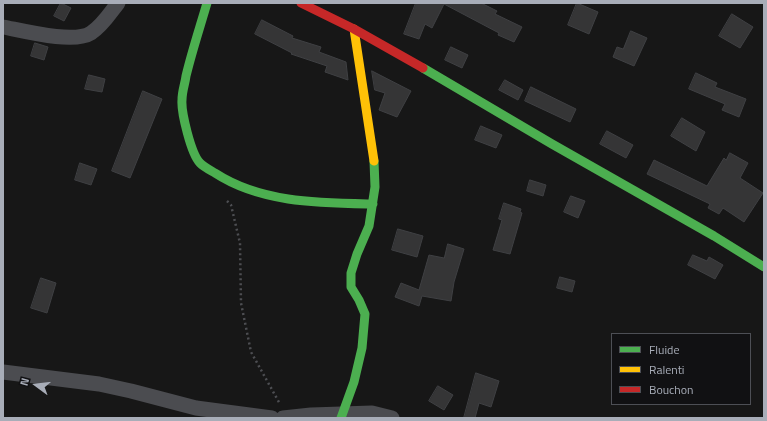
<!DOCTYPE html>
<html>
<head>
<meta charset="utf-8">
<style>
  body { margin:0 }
  #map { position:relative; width:767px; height:421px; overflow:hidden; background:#171717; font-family:"Titillium Web",sans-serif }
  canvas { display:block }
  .frame { position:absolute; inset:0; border:4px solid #a8adb8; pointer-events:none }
  .legend { position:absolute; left:611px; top:333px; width:140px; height:72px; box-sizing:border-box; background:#111113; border:1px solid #4d4f55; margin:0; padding:5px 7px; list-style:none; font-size:12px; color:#a8adb8 }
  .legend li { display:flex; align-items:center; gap:8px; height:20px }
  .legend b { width:20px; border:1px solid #4d4f55 }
  .north { position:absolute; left:16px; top:365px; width:40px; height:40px; -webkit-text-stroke:3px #111113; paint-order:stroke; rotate:285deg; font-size:11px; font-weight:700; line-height:16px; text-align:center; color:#a8adb8 }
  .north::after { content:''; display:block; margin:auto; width:14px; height:18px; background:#a8adb8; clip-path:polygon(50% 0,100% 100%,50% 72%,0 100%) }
</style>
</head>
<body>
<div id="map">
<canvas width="767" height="421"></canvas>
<div class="frame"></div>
<ul class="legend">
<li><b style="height:5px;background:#4caf50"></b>Fluide</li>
<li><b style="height:5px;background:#ffc107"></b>Ralenti</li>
<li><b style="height:5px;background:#c62828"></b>Bouchon</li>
</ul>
<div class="north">N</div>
</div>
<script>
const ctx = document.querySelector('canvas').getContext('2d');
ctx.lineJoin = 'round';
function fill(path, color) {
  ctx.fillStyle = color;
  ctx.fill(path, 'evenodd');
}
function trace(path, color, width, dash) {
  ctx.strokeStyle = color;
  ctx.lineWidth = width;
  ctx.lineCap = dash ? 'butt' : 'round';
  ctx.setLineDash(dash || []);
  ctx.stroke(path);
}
const building = new Path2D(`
  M61,3L71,8L64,21L54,16Z
  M416,3H481L497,11L495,14L522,27L514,42L498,35L499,33L444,4L432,28L425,24L419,39L404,34Z
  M577,3L598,12L589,34L568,25Z
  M732,14L753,27L740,48L719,36Z
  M262,20L293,36L292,38L321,47L319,52L346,62L348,80L325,72L327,66L291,54L292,53L255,34Z
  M631,31L647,38L634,66L613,57L617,47L623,49Z
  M35,43L48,47L44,60L31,56Z
  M451,47L468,55L462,68L445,60Z
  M372,71L411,91L397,117L379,110L385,93L375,90Z
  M696,73L717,83L715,87L746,99L739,117L722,110L725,104L689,89Z
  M89,75L105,79L102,92L85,89Z
  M505,80L523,90L518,100L499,90Z
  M531,87L576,109L570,122L525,101Z
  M143,91L162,99L130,178L112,171Z
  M682,118L705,132L696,151L671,136Z
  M481,126L502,135L496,148L475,140Z
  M607,131L633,145L626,158L600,144Z
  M730,153L748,163L740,178L763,193L744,222L723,208L719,214L708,208L710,204L647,174L654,160L707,186L724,158L726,160Z
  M80,163L97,169L91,185L75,180Z
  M530,180L546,185L543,196L527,191Z
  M571,196L585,201L578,218L564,212Z
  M504,203L521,209L520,212L522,213L510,254L493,250L502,220L499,219Z
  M398,229L423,236L417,257L392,250Z
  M448,244L464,249L454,282L451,301L422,296L419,306L395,297L401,283L419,290L429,255L444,258Z
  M693,255L707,261L709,257L723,265L715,279L688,265Z
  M560,277L575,281L572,292L557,288Z
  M41,278L56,283L47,313L31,308Z
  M476,373L499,381L491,407L479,403L475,418H464Z
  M438,386L453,395L444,410L429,401Z`);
fill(building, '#353536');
trace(building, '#3f4043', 1);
trace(new Path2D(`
  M227,201L231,205L240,243L241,303L251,352L280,404`), '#4d4e52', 2.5, [2, 3]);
trace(new Path2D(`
  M3,27C24,31 74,44 91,33C103,25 110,13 118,3
  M3,372L99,384L131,391L196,408L272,418
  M283,418L311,415L372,413L392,418`), '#4b4c50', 15);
trace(new Path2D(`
  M207,3C200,27 192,51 186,76C185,84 182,91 182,100C181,112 191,154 200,163C204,167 210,170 215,173C261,203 319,203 373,204
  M423,68L552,144L714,236L764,267
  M341,418L354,382L362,348L365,314L359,300L351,287V273L357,254L369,226L375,187L374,161`), '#4caf50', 9);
trace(new Path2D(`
  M354,29L374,161`), '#ffc107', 9);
trace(new Path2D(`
  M301,3L354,29L423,68`), '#c62828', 9);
</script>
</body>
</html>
